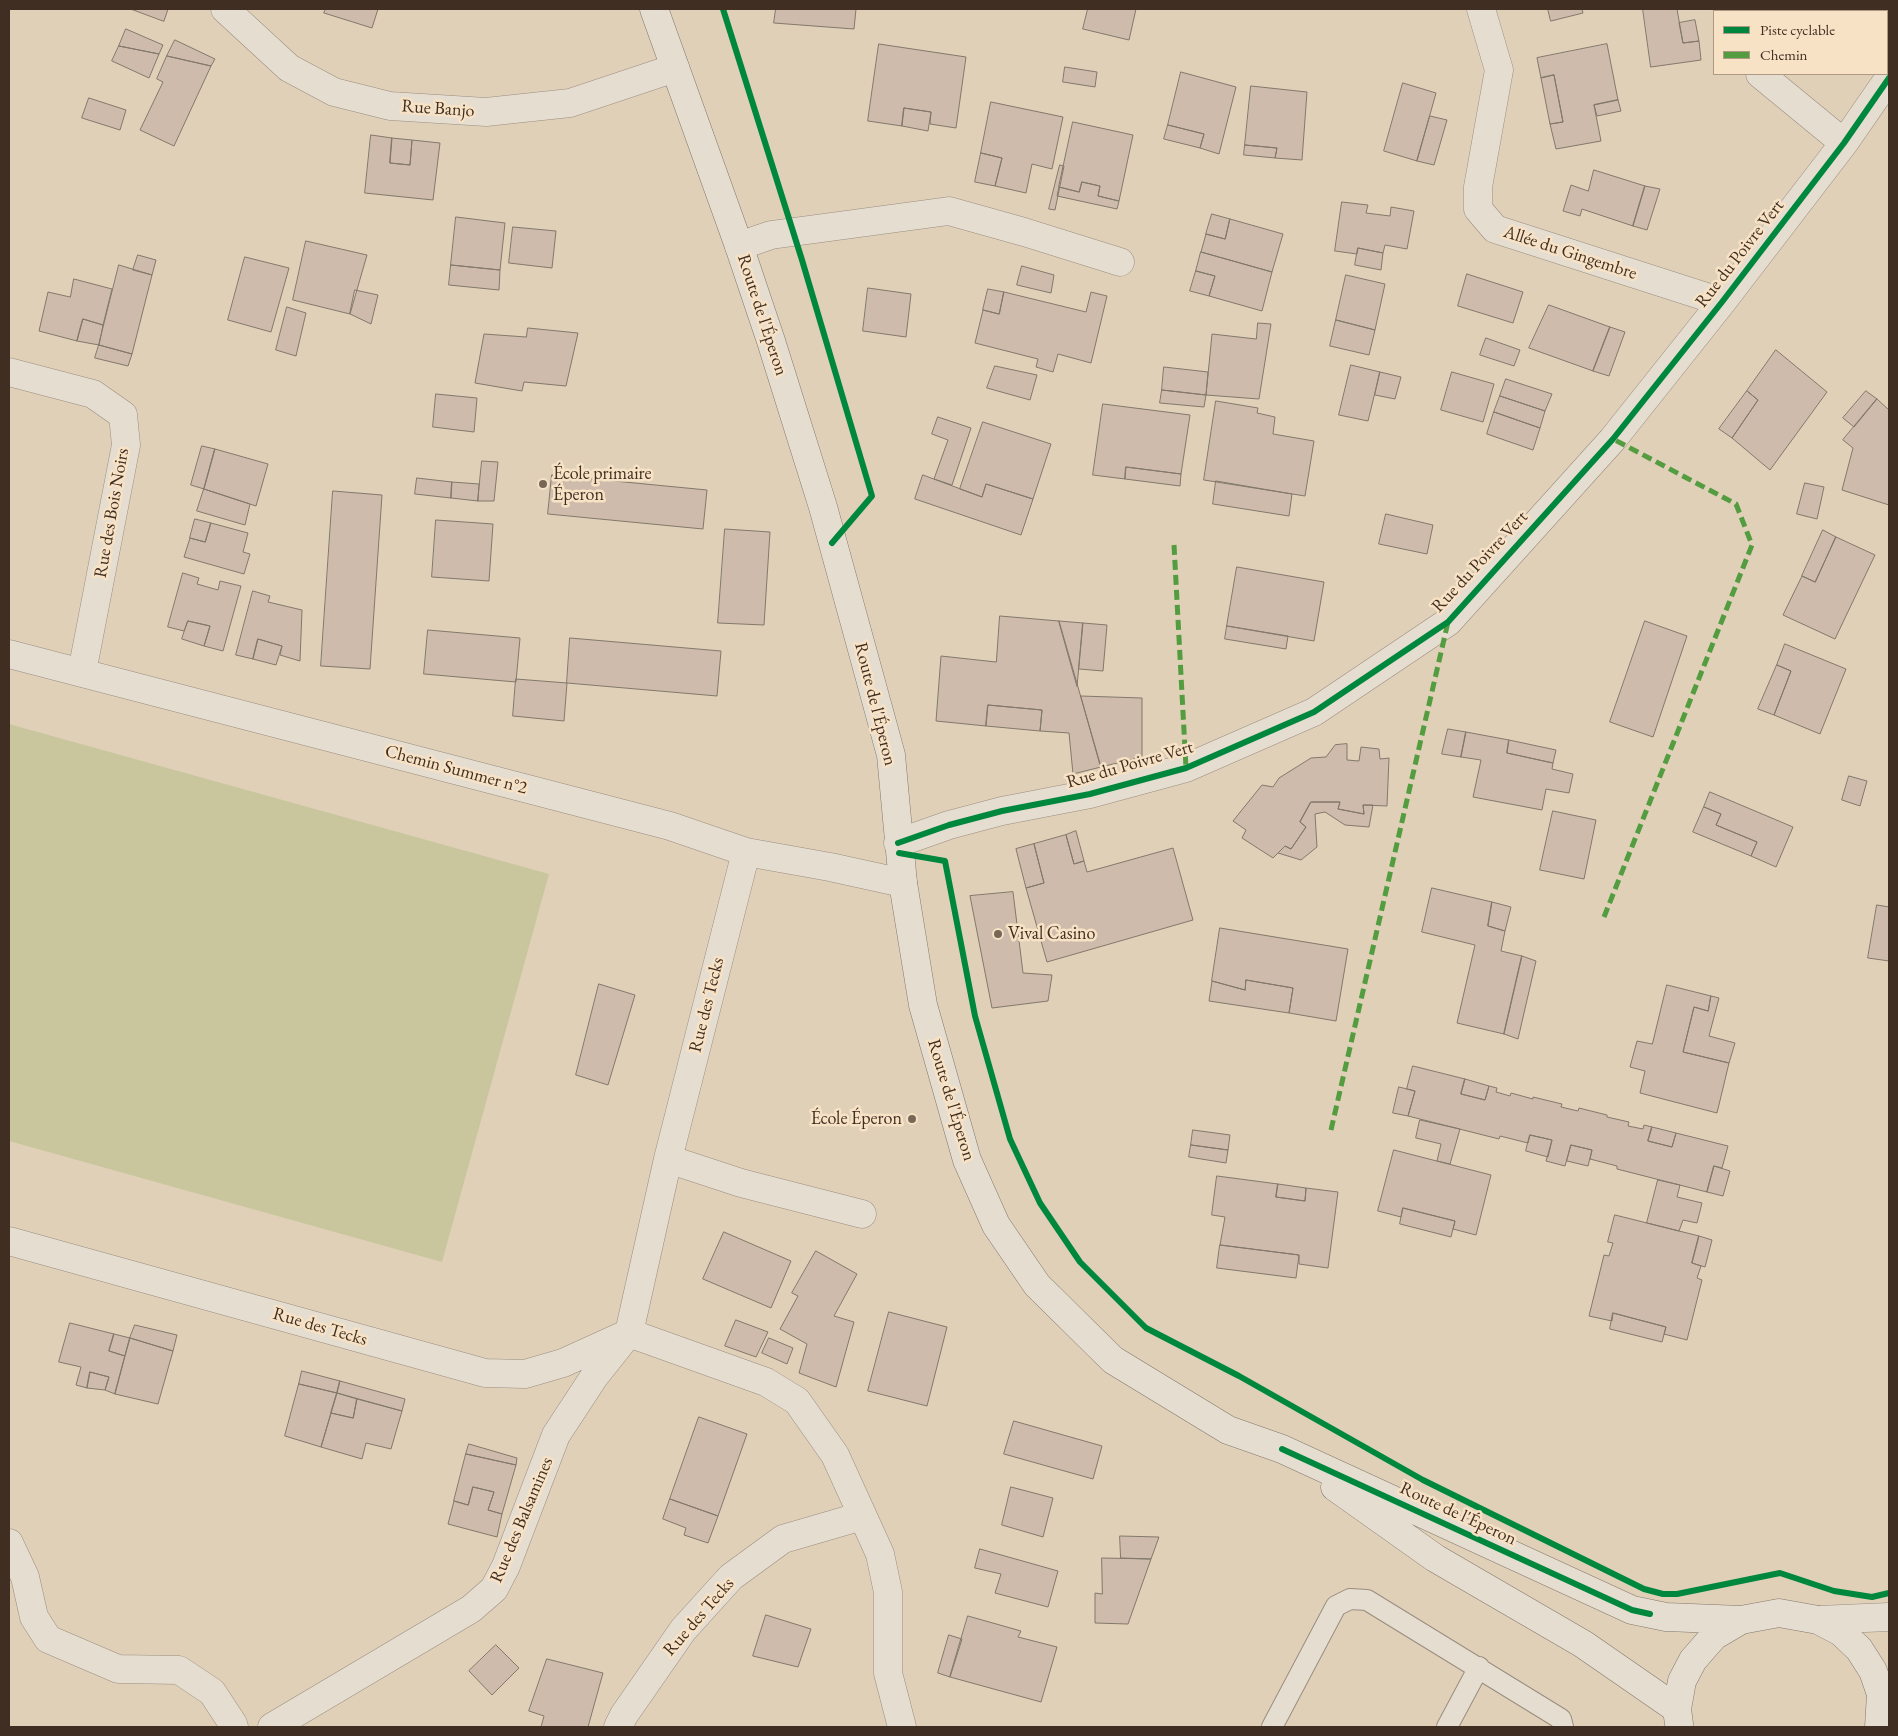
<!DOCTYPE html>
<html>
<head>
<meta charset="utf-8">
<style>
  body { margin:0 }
  #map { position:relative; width:1898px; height:1736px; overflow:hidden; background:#e0d0b8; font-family:"EB Garamond",serif }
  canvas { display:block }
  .frame { position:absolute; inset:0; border:10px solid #402e22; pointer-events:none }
  .legend { position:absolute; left:1713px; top:10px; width:175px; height:65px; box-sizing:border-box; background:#f7e2c5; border:1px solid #ae9a84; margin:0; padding:6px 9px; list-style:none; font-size:15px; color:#402e22 }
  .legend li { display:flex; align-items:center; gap:10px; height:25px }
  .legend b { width:25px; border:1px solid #ae9a84 }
</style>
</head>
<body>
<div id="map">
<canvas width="1898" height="1736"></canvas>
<div class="frame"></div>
<ul class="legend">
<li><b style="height:6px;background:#00873e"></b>Piste cyclable</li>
<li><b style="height:6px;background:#539d40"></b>Chemin</li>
</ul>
</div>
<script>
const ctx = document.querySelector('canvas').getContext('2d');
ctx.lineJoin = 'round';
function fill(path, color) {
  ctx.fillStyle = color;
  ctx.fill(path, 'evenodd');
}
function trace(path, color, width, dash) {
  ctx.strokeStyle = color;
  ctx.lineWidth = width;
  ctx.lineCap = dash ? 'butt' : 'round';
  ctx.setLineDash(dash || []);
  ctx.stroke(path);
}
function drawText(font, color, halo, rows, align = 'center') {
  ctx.font = font + ' "EB Garamond",serif';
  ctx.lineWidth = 5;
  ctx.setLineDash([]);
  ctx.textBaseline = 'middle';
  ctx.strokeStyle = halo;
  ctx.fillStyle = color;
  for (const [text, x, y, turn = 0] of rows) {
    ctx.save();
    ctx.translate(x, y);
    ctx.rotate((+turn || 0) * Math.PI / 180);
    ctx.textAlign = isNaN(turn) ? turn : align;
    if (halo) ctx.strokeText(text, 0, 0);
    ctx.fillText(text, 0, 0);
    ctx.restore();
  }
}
fill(new Path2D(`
  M9,724L549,874L442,1262L9,1141Z`), '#c9c69e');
const building = new Path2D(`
  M131,9H168L164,21Z
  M326,9H378L372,28L324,13Z
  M776,9H856L854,29L774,23Z
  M1088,9H1136L1129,40L1083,29Z
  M1548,9H1582L1583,13L1551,21Z
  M1643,9H1677L1683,43L1699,41L1701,60L1651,67Z
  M1695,20L1699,41L1683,43L1679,23Z
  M126,29L163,45L159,54L119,46Z
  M175,40L215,59L211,66L167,56Z
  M879,44L966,57L956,128L930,124L931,112L904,108L902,126L868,121Z
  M1607,44L1618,100L1594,105L1601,141L1556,149L1550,124L1563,122L1554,75L1541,78L1537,58Z
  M119,46L159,54L149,78L112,61Z
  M167,56L211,66L174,146L140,130L163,82L157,79Z
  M1065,67L1097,72L1095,87L1063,82Z
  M1181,72L1236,87L1219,154L1200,148L1204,134L1168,125Z
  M1554,75L1563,122L1550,124L1541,78Z
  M1403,83L1436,93L1417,161L1384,151Z
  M1251,86L1307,92L1302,160L1275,158L1277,148L1245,145Z
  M89,98L126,110L120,130L82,118Z
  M1618,100L1621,111L1597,116L1594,105Z
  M991,102L1063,117L1052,169L1032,164L1026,193L995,186L1002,158L981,153Z
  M904,108L931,112L928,131L902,126Z
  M1430,116L1447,120L1434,165L1417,161Z
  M1073,122L1133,135L1119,201L1098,196L1100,186L1082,182L1079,192L1059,187Z
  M1168,125L1204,134L1200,148L1164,139Z
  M371,135L392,138L390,163L410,165L412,140L440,143L433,200L365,193Z
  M392,138L412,140L410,165L390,163Z
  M1245,145L1277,148L1275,158L1244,155Z
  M981,153L1002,158L995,186L975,182Z
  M1060,165L1064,166L1055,210L1049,209Z
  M1594,170L1645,186L1633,226L1582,209L1580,216L1563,211L1571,185L1588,191Z
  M1082,182L1100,186L1098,196L1119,201L1117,209L1057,196L1059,187L1079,192Z
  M1645,186L1660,189L1647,230L1633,226Z
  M1342,202L1368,205L1366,213L1390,216L1391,207L1414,211L1407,249L1385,245L1383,253L1358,248L1357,254L1335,251Z
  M1212,214L1230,219L1225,239L1206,234Z
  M456,217L505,223L500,270L451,265Z
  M1230,219L1283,234L1272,272L1201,252L1206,234L1225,239Z
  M513,227L556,231L552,268L509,263Z
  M306,241L367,255L350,314L293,300Z
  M1358,248L1383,253L1381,270L1355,265Z
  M1201,252L1272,272L1262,311L1209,296L1215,276L1196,271Z
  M138,255L156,260L152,275L133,270Z
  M245,257L289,268L271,332L228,320Z
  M119,265L152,275L132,354L99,345Z
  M451,265L500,270L499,290L449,285Z
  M1022,266L1054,275L1051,293L1017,285Z
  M1196,271L1215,276L1209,296L1190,291Z
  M1467,274L1523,292L1513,323L1458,306Z
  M1346,275L1385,284L1375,330L1336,320Z
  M74,279L112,289L103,325L83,319L77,341L39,331L48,292L70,297Z
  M868,288L911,294L906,337L863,331Z
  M988,289L1004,292L999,314L983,310Z
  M355,290L378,295L371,324L350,314Z
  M1004,292L1086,312L1091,292L1107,296L1091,363L1058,354L1053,372L1036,367L1038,359L975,343L983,310L999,314Z
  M1549,305L1610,327L1593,371L1529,348Z
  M287,307L306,313L296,356L276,350Z
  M83,319L103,325L99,345L77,341Z
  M1336,320L1375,330L1369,355L1330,346Z
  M1258,323L1271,324L1259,399L1206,395L1212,334L1256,339Z
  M1610,327L1625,332L1609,376L1593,371Z
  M528,328L578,333L566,386L524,382L522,391L475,383L484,334L526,337Z
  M1486,338L1520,350L1514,366L1480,355Z
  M99,345L132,354L128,366L95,358Z
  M1776,350L1827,392L1770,470L1732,438L1758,400L1747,391Z
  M1351,365L1380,372L1368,421L1339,415Z
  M995,366L1037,375L1030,400L987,388Z
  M1164,367L1208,372L1206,395L1162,390Z
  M1380,372L1401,377L1395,399L1375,395Z
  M1452,372L1494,384L1483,422L1441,410Z
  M1506,379L1552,394L1545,411L1500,396Z
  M1162,390L1206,395L1204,407L1160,403Z
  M1747,391L1758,400L1732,438L1719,429Z
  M1866,391L1877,399L1854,427L1843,418Z
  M436,394L477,398L474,432L433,427Z
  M1500,396L1545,411L1540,428L1494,412Z
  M1877,399L1889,410V505L1842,490L1853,448L1843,440Z
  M1216,401L1258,408L1257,413L1275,417L1273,434L1314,441L1305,496L1204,480Z
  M1103,404L1190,415L1181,474L1126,467L1125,479L1093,475Z
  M1494,412L1540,428L1533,450L1487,434Z
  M938,417L971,428L952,485L934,479L948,440L932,434Z
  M983,422L1051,444L1033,499L986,484L982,497L960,489Z
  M202,446L215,449L204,489L191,485Z
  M215,449L268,464L256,506L204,489Z
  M482,461L498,462L494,501H478Z
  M1126,467L1181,474L1180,486L1125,479Z
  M552,475L707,490L703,529L548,514Z
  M923,475L982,497L986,484L1033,499L1021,535L915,499Z
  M417,478L452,482L451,498L415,494Z
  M1216,481L1292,494L1289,516L1213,504Z
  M452,482L479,484L478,501L451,498Z
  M1805,483L1824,487L1817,519L1797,514Z
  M204,489L250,504L245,525L197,511Z
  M333,491L382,495L370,669L321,666Z
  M1386,514L1433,525L1427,554L1379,544Z
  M195,519L211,523L205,542L190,538Z
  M436,520L493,524L489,581L432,577Z
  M211,523L248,533L243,552L250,554L244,574L184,557L190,538L205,542Z
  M725,529L770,532L764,625L718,623Z
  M1823,530L1836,537L1815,582L1802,576Z
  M1836,537L1875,555L1835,639L1783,615L1802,576L1815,582Z
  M1237,567L1324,582L1314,641L1227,626Z
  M183,573L199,578L197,584L218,590L220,581L241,586L223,651L204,646L210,626L188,621L184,631L168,627Z
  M253,591L270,596L268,602L302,610L300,661L280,655L282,646L258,639L253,659L236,655Z
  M1000,616L1059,621L1101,767L1073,774L1069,733L1040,731L1042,710L988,705L986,726L936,721L941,656L996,662Z
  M188,621L210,626L204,646L182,639Z
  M1059,621L1083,623L1077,686Z
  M1645,621L1687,636L1653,737L1610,722Z
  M1083,623L1107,625L1103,671L1079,669Z
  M1227,626L1288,636L1286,649L1225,639Z
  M428,630L520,638L516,682L424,674Z
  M570,638L721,651L717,696L567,683Z
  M258,639L282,646L276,665L253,659Z
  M1785,644L1846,669L1820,734L1774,715L1791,671L1777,665Z
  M1777,665L1791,671L1774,715L1758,709Z
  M516,679L567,683L564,721L513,716Z
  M1081,696L1142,698V757L1101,767Z
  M988,705L1042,710L1040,731L986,726Z
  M1448,729L1466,732L1461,757L1442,754Z
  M1466,732L1509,740L1507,753L1553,763L1552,769L1573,774L1569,793L1546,789L1542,810L1473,797L1481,760L1461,757Z
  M1509,740L1556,750L1553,763L1507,753Z
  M1347,744V760L1359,761L1361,747L1379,749L1380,759L1389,758L1387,806L1363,805L1364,814L1338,809L1340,802H1311L1300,822L1306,827L1291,849L1285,846L1273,858L1242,838L1246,830L1233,821L1262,785L1273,787L1279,778L1311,758L1326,757L1335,745Z
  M1849,776L1867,781L1860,806L1842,800Z
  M1710,792L1793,827L1776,867L1751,856L1757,842L1716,825L1721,814L1704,807Z
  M1311,802H1340L1338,809L1364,814L1363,805H1373L1369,827L1345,825L1325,812L1315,814L1317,847L1301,860L1278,853L1285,846L1291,849L1306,827L1300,822Z
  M1704,807L1721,814L1716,825L1757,842L1751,856L1693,832Z
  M1553,811L1596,820L1584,879L1540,870Z
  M1076,831L1084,861L1074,864L1066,835Z
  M1066,835L1074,864L1084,861L1087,872L1173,848L1193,920L1047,962L1026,888L1044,883L1034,844Z
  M1034,844L1044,883L1026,888L1016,849Z
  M1432,888L1492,902L1488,926L1505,931L1501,951L1522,956L1504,1034L1457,1023L1475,945L1422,932Z
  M1013,892L1023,973L1052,975L1048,1001L992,1008L970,896Z
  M1492,902L1511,907L1505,931L1488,926Z
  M1877,905L1889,907V961L1868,958Z
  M1220,928L1348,949L1336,1021L1289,1013L1293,988L1246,980L1245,990L1212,981Z
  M1522,956L1536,961L1518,1039L1504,1034Z
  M1246,980L1293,988L1289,1013L1209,1001L1212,981L1245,990Z
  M599,984L635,995L608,1085L576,1075Z
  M1667,985L1711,996L1708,1011L1694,1007L1683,1052L1729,1063L1717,1113L1640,1093L1645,1071L1630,1067L1637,1041L1652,1044Z
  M1711,996L1719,998L1709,1036L1735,1043L1729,1063L1683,1052L1694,1007L1708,1011Z
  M1413,1066L1465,1079L1461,1094L1485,1100L1489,1086L1497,1088L1496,1092L1510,1096L1511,1093L1533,1099V1097L1562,1104L1561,1107L1578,1111L1579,1108L1607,1115V1117L1629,1122L1628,1126L1643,1129L1644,1125L1652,1127L1648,1141L1672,1147L1676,1133L1728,1146L1722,1168L1714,1166L1707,1192L1617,1169V1166L1590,1159L1592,1150L1571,1145L1565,1166L1546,1161L1552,1140L1530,1135L1528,1143L1500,1136L1499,1139L1408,1116L1415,1091L1407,1089Z
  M1465,1079L1489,1086L1485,1100L1461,1094Z
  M1399,1087L1415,1091L1408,1116L1393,1113Z
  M1420,1120L1460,1129L1450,1164L1437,1161L1441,1144L1416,1138Z
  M1652,1127L1676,1133L1672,1147L1648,1141Z
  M1193,1130L1230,1135L1228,1150L1191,1145Z
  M1530,1135L1552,1140L1548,1157L1526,1151Z
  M1191,1145L1228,1150L1226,1163L1189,1157Z
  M1571,1145L1592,1150L1588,1166L1567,1161Z
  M1394,1150L1491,1175L1476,1235L1453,1229L1455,1221L1403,1208L1401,1217L1378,1211Z
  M1714,1166L1730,1171L1723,1196L1707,1192Z
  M1217,1176L1278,1184L1276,1197L1305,1201L1306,1188L1338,1192L1328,1268L1299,1264V1255L1220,1245L1225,1217L1212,1215Z
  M1658,1180L1680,1185L1677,1197L1702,1203L1697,1223L1683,1220L1679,1231L1647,1223Z
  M1278,1184L1306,1188L1305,1201L1276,1197Z
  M1403,1208L1455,1221L1451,1237L1400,1224Z
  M1615,1215L1699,1236L1692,1263L1701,1266L1697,1278L1702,1280L1687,1340L1664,1334L1666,1327L1613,1313L1612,1321L1589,1316L1604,1255L1609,1256L1613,1243L1608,1242Z
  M724,1232L791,1261L771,1308L703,1279Z
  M1699,1236L1712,1240L1705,1267L1692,1263Z
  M1220,1245L1299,1255L1296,1278L1217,1268Z
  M816,1251L857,1274L834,1316L854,1322L836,1387L799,1373L807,1344L780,1329L798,1296L792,1293Z
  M889,1312L947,1327L927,1406L868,1391Z
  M1613,1313L1666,1327L1662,1342L1610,1329Z
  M736,1320L768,1332L756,1357L725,1346Z
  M70,1323L114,1334L109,1351L125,1356L115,1394L105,1390L109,1377L90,1372L87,1388L76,1385L81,1367L59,1362Z
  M135,1325L177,1335L173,1351L130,1338Z
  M114,1334L130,1338L125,1356L109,1351Z
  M130,1338L173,1351L158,1404L115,1394Z
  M769,1338L793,1348L787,1364L762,1353Z
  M302,1371L340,1381L337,1393L299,1384Z
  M90,1372L109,1377L105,1390L87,1388Z
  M340,1381L405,1399L402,1411L337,1393Z
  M299,1384L337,1393L321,1447L285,1436Z
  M337,1393L357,1399L353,1418L331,1413Z
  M357,1399L402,1411L391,1449L366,1443L362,1459L321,1447L331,1413L353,1418Z
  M699,1417L747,1434L718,1516L670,1499Z
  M1014,1421L1102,1446L1093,1479L1004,1454Z
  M469,1444L517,1458L516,1465L466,1454Z
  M466,1454L516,1465L502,1514L488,1510L494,1492L473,1487L468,1505L454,1501Z
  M473,1487L494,1492L488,1510L502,1514L497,1537L448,1524L454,1501L468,1505Z
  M1011,1487L1053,1498L1043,1537L1002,1525Z
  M670,1499L718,1516L708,1543L684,1535L686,1528L663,1519Z
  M1120,1536L1159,1537L1151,1559L1121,1558Z
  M980,1549L1058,1571L1048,1607L995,1593L1001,1574L975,1568Z
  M1102,1558L1151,1559L1128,1624L1095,1623V1593L1102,1594Z
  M766,1615L811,1629L798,1667L753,1656Z
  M968,1616L1021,1631L1018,1637L1057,1647L1041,1702L950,1677Z
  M949,1635L962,1639L950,1677L938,1673Z
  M496,1645L519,1668L492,1695L469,1671Z
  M547,1659L603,1673L588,1727H541L544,1716L529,1711Z`);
fill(building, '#cebbab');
trace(building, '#82786b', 1);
const service = new Path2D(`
  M1272,1727L1336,1606L1350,1599L1367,1600L1561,1719L1563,1727
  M1447,1727L1479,1667`);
const minor = new Path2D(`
  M225,9L289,68L334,92L390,106L486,112L570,103L675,68
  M1481,9L1499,70L1478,187V209L1495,229L1722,302
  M1737,9L1738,11
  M1760,74L1844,143
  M739,246L771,235L949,211L1024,232L1120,262
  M9,372L93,394L123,415L126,445L82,672
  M9,654L670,826L746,852L830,867L903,883
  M898,843L949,825L1002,811L1090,794L1186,768L1314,712L1448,622L1613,439L1722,302L1844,143L1889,78
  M668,1159L741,1183L862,1214
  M9,1241L485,1373L525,1374L563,1363L629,1333L766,1382L797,1401L835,1455L880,1554L888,1592V1673L902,1727
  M9,1543L25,1577L34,1617L48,1639L118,1669L179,1670L212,1692L233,1724L234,1727
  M272,1727L471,1609L494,1589L506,1566L556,1435L594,1377L629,1333L668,1159L746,852
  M618,1727L624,1715L683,1630L731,1577L783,1539L862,1516`);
const tertiary = new Path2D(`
  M1818,1620L1889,1617`);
const secondary = new Path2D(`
  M654,9L739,246L771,341L823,507L891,755L903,883L923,1005L967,1160L996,1225L1037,1285L1113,1360L1228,1430L1282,1449L1632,1610L1666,1617L1741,1620
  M1335,1487L1435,1558L1583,1644L1677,1709
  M1679,1724L1677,1709L1682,1681L1693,1660L1714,1636L1741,1620L1779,1613L1818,1620L1841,1632L1859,1649L1873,1671L1881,1694L1879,1727`);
trace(service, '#998d7f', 22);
trace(minor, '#998d7f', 29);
trace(tertiary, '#998d7f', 29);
trace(secondary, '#82786b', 29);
trace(service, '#e6ddd1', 20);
trace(minor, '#e6ddd1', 28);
trace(tertiary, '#e6ddd1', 28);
trace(secondary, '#e6ddd1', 28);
trace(new Path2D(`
  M1174,545L1186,768
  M1604,917L1752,545L1736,504L1613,439
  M1331,1130L1448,622`), '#539d40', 5, [10, 5]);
trace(new Path2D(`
  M723,9L802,260L872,496L832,543
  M898,843L949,825L1002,811L1090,794L1186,768L1314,712L1448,622L1613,439L1722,302L1844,143L1889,78
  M899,853L945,861L975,1016L1010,1139L1040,1203L1080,1262L1146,1328L1239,1376L1423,1480L1644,1589L1663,1594H1677L1780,1573L1834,1591L1872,1597L1889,1593
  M1282,1449L1632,1610L1650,1614`), '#00873e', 6);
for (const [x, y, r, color] of [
  [543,484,5,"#786756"],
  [998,934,5,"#786756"],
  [912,1119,5,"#786756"]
]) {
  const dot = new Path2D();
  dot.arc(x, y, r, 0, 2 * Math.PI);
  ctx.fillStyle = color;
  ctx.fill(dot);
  trace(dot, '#f7e2c5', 2);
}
drawText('18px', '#402e22', '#f7e2c5', [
  ["Rue Banjo",438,109,4],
  ["Allée du Gingembre",1570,253,18],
  ["Rue du Poivre Vert",1740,254,-52],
  ["Route de l'Éperon",762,315,72],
  ["Rue des Bois Noirs",112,513,-80],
  ["Rue du Poivre Vert",1480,562,-47],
  ["Route de l'Éperon",875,704,76],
  ["Rue du Poivre Vert",1130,765,-16],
  ["Chemin Summer n°2",456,770,15],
  ["Rue des Tecks",707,1005,-76],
  ["Route de l'Éperon",951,1100,73],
  ["Rue des Tecks",320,1327,16],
  ["Route de l'Éperon",1458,1514,25],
  ["Rue des Balsamines",522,1520,-67],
  ["Rue des Tecks",699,1617,-49]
]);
drawText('18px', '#402e22', '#f7e2c5', [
  ["École primaire",553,474],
  ["Éperon",553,495],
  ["Vival Casino",1008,934],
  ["École Éperon",902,1119,"right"]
], 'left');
</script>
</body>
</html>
